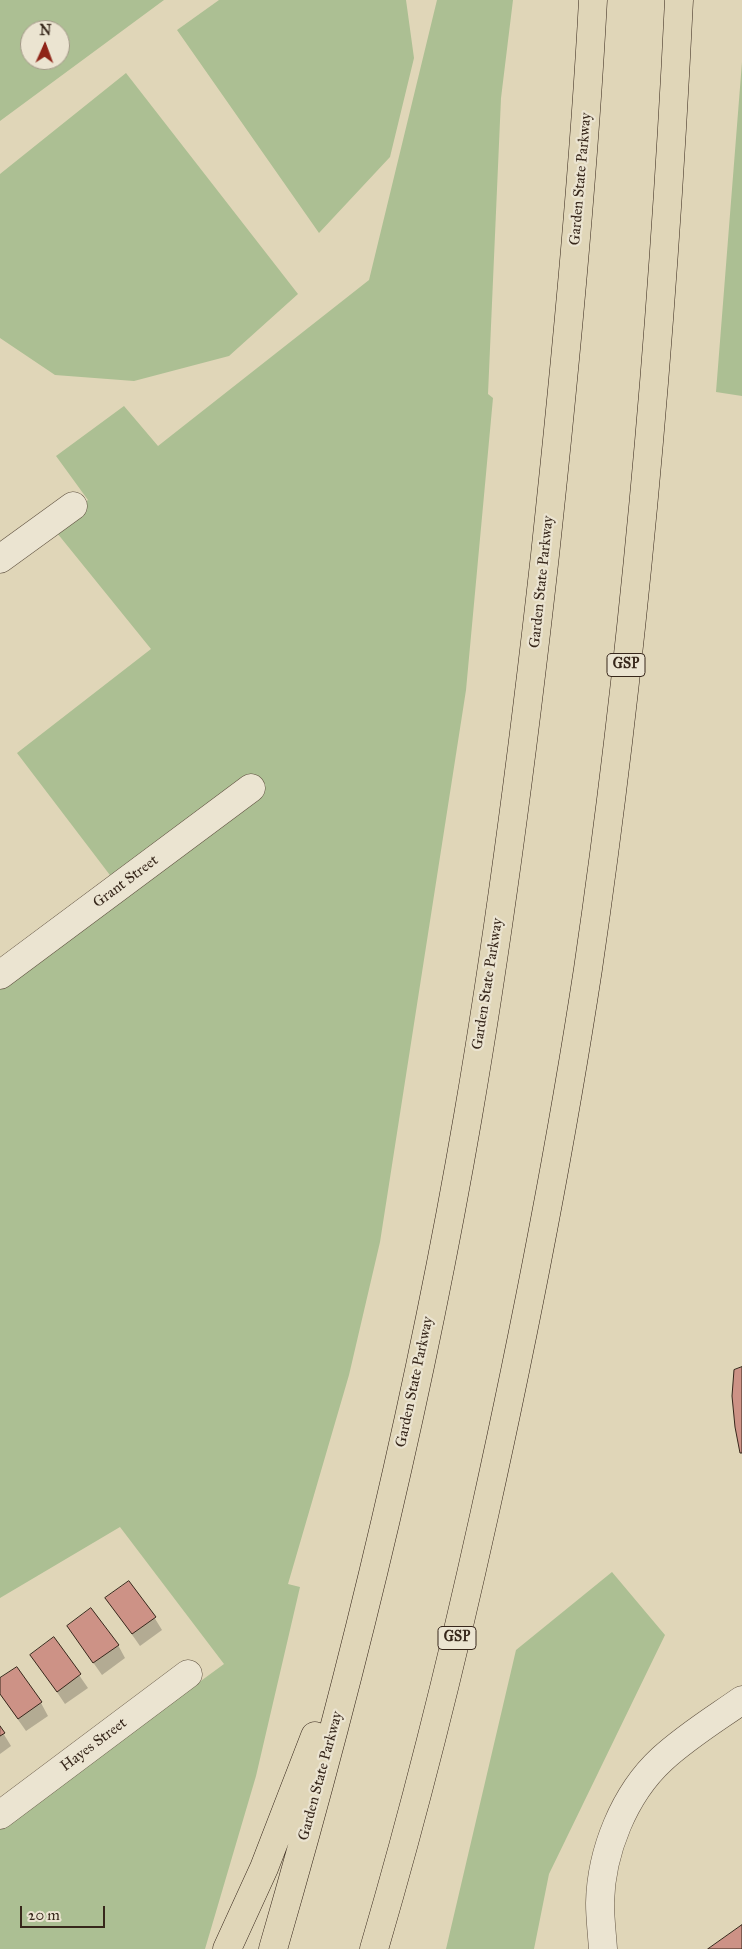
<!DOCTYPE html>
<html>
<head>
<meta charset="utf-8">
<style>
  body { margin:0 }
  #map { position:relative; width:742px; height:1949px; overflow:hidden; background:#e0d6b8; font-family:"IM FELL Great Primer",serif }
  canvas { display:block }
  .north { position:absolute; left:20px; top:20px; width:50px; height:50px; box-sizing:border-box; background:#ebe4d1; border:1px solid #a39888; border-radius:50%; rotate:2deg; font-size:14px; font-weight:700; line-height:20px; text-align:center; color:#37271b }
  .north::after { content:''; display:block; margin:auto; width:18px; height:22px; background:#8f2418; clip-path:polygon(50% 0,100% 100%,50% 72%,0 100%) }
  .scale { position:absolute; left:20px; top:1906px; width:85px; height:22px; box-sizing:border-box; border:2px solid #37271b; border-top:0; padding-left:6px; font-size:15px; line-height:18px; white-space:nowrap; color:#37271b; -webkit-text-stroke:4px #ebe4d1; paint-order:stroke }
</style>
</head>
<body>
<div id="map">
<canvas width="742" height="1949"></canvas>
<div class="north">N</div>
<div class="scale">20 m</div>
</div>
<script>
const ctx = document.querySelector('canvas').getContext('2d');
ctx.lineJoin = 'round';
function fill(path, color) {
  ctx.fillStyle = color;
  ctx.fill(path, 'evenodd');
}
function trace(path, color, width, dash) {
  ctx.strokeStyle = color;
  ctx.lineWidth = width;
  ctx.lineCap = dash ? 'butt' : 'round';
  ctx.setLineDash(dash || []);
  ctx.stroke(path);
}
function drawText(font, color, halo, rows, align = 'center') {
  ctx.font = font + ' "IM FELL Great Primer",serif';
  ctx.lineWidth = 4.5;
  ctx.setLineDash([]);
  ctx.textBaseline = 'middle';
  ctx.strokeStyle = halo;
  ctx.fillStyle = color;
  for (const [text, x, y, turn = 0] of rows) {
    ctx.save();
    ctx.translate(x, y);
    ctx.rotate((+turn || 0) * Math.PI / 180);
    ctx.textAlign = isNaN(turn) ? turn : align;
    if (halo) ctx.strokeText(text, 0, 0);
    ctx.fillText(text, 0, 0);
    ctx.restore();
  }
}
fill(new Path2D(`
  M0,0H164L0,121ZM30,30H60V60H30Z
  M219,0H406L414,58L390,157L319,233L177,30Z
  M437,0H513L501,98L488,394L493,398L466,690L380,1242L349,1375L288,1584L300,1587L256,1776L205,1949H0V1828L224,1664L120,1527L0,1598V978L119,887L17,753L151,649L53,528L88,500L56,456L124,406L158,446L369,280Z
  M742,62V396L716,392Z
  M126,73L298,294L229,356L134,381L55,375L0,338V174Z
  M612,1572L665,1635L549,1874L534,1949H446L516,1650Z`), '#acbf93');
fill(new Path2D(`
  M107,1599L154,1617L162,1630L140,1646Z
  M68,1627L118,1645L125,1658L102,1675Z
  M54,1639L88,1688L65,1704L32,1655Z
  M0,1680L41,1703L48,1716L26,1731L0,1694Z
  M0,1728L11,1746L0,1754Z`), '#0003');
const building = new Path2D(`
  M742,1367V1453H740L735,1427L732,1396L734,1370Z
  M129,1581L156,1617L132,1634L105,1598Z
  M91,1608L119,1645L93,1663L67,1626Z
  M54,1637L81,1674L57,1692L30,1655Z
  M17,1667L42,1702L18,1719L0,1694V1678Z
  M0,1726L5,1733L0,1736Z
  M742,1925V1949H708Z`);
fill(building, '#cd9286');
trace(building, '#37271b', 1);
const street = new Path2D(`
  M0,559L73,506
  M0,975L251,788
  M0,1815L188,1674
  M603,1949C602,1934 600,1918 600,1903C601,1852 624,1794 662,1759C687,1736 715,1719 742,1700`);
const highway = new Path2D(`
  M227,1949L264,1868L315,1736
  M273,1949C352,1677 420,1395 468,1116C500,930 524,743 545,555C565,370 583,185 593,0
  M374,1949C416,1806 452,1661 484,1516C524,1335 560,1152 588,969C635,648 663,324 679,0`);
trace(street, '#615342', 29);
trace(highway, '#37271b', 29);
trace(street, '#ebe4d1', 28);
trace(highway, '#e0d6b8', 28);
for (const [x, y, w] of [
  [626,665,38],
  [457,1638,38]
]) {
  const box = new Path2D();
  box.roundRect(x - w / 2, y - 11.5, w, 23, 4);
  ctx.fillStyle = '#ebe4d1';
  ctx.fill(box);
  trace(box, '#37271b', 1);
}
drawText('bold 14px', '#37271b', null, [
  ["GSP",626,665],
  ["GSP",457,1638]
]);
drawText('15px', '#37271b', '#ebe4d1', [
  ["Garden State Parkway",581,179,-85],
  ["Garden State Parkway",542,582,-84],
  ["Grant Street",126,882,-37],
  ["Garden State Parkway",488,984,-81],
  ["Garden State Parkway",415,1382,-78],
  ["Hayes Street",94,1745,-37],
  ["Garden State Parkway",321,1776,-75]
]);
</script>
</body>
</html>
